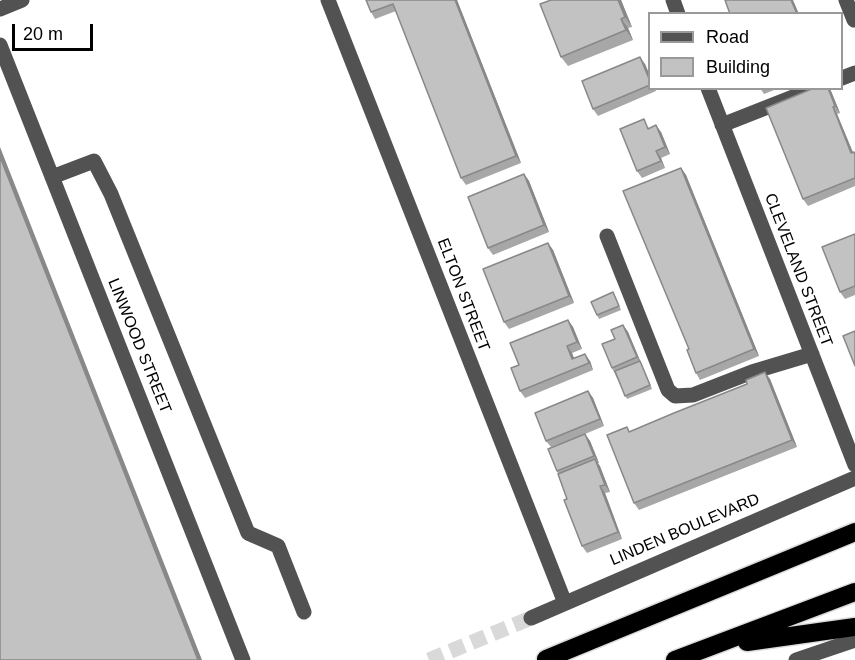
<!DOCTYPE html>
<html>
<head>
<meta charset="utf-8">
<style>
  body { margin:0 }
  #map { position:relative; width:855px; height:660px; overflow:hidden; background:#fff; font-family:Arial,sans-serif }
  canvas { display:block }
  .legend { position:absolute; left:648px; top:12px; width:195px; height:78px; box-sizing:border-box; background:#fff; border:2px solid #999; margin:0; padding:8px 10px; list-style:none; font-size:18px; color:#000 }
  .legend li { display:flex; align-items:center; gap:12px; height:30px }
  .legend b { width:30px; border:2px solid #999 }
  .scale { position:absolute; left:12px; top:24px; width:81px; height:27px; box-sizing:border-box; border:3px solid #000; border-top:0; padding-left:8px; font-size:18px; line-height:21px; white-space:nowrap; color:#000; -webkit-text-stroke:4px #fff; paint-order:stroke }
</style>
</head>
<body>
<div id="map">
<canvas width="855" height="660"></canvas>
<ul class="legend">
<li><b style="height:8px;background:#525252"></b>Road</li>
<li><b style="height:16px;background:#c2c2c2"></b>Building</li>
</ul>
<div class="scale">20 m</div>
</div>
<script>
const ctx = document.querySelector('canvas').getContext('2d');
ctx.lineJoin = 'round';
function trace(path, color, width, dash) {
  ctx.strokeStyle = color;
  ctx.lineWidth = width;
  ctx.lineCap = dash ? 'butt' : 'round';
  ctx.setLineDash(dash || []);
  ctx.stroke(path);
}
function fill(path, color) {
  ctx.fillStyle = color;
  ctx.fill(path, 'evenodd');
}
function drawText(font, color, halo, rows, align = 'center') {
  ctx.font = font + ' Arial,sans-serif';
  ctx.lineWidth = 4.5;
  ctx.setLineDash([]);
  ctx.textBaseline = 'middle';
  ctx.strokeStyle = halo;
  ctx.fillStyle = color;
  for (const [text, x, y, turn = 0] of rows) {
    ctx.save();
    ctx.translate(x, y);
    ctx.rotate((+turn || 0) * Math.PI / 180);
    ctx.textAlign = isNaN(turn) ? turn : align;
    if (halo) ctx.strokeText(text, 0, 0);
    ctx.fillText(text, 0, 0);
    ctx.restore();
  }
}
trace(new Path2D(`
  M429,660L531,618`), '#d9d9d9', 15, [15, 8]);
const highway = new Path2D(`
  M747,642L855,627
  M546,659L855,532
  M675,660L855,592`);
trace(highway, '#dbdbdb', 21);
trace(new Path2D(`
  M328,0L565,603
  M673,0L678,14
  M846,0L854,20
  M0,9L22,0
  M0,45L243,660
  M842,78L855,73
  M708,88L855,465
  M722,125L816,88
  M52,177L94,161L111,194L248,533L278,546L304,612
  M607,236L668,390L675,396L693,395L752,372L812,354
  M531,618L855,478
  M796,660L855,640`), '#525252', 15);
trace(highway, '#000', 18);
fill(new Path2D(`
  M366,0H457L521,163L466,185L461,178L396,11L375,19L371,12Z
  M551,0H621L632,27L628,28L633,40L568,66L561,57Z
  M645,64L650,76V88H655L656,91L598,116L593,109Z
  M760,88H779L764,94Z
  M831,91L840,113L837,114L853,152L855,154V186L808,206L803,199Z
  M649,126V128L661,132L670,154L661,158L665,168L642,178L637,171Z
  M681,168L686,175L759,356L700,380L696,373L689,349Z
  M524,174L529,181L549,232L493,255L488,248Z
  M855,234V295L845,299L840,292Z
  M548,243L553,250L574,303L509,329L504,322Z
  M615,296L621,310L599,319L597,315Z
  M568,320L573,327L582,349L572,353L574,358L590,361L593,370L525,398L520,391L519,365Z
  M623,325L628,332L652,389L627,399L612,368L615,339Z
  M770,379L797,447L639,510L634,503Z
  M588,391L593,398L604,426L585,434L590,441L599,463H598L610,492L605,493L622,539L587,553L582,546L567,499L557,471L583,435L551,447L546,441Z`), '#a7a7a7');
fill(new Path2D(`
  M455,0H457L521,163L516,156Z
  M618,0H621L632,27L625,17Z
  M791,0H793L799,14H797Z
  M621,19L628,28L633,40L626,30Z
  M640,57L645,64L650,76V81Z
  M828,88H830L831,91L840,113L835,106Z
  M833,107L837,114L855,158L851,153Z
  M656,125L661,132L670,154L665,147Z
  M0,147L202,660H198L0,157Z
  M656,151L661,158L665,168L661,161Z
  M681,168L686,175L759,356L754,349Z
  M524,174L529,181L549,232L544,225Z
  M548,243L553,250L574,303L569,296Z
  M568,320L573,327L582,349L577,342Z
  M623,325L628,332L652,389L650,385Z
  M567,346L572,353L577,366L572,359Z
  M585,354L590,361L593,370L589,363Z
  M765,372L770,379L797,447L792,440Z
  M588,391L593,398L604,426L600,419Z
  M585,434L590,441L599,463L594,456Z
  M595,459L600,466L610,492L605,485Z
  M600,486L605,493L622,539L618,532Z`), '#888');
const building = new Path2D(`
  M366,0H455L516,156L461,178L393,4L371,12Z
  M551,0H618L625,17L621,19L626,30L561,57L540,4Z
  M725,0H791L797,14H730Z
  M640,57L650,81V85L593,109L582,81Z
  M814,88H828L835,106L833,107L851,153L854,152L855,155V178L803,199L766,108Z
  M644,119L648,129L656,125L665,147L656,151L661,161L637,171L620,129Z
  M0,157L198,660H0Z
  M681,168L754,349L696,373L687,350L689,349L623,191Z
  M524,174L544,225L488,248L468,197Z
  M855,234V286L840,292L822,247Z
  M548,243L569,296L504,322L483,269Z
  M613,292L619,306L597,315L591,302Z
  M568,320L577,342L567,346L572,359L585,354L589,363L520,391L511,368L519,365L510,343Z
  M623,325L637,357L612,368L602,344L615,339L611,330Z
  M855,331V366L843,336Z
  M640,361L650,385L625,396L615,371Z
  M765,372L792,440L634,503L607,435L627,427L629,432L674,413L747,384L746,380Z
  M588,391L600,419L546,441L535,413Z
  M585,434L594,456L557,471L548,449Z
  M595,459L605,485L600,486L618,532L582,546L564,500L567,499L558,474Z`);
fill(building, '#c2c2c2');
trace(building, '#888', 1.5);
drawText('16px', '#000', '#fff', [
  ["CLEVELAND STREET",798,270,69],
  ["ELTON STREET",463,295,69],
  ["LINWOOD STREET",139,346,68],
  ["LINDEN BOULEVARD",685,530,-23]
]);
</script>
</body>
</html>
